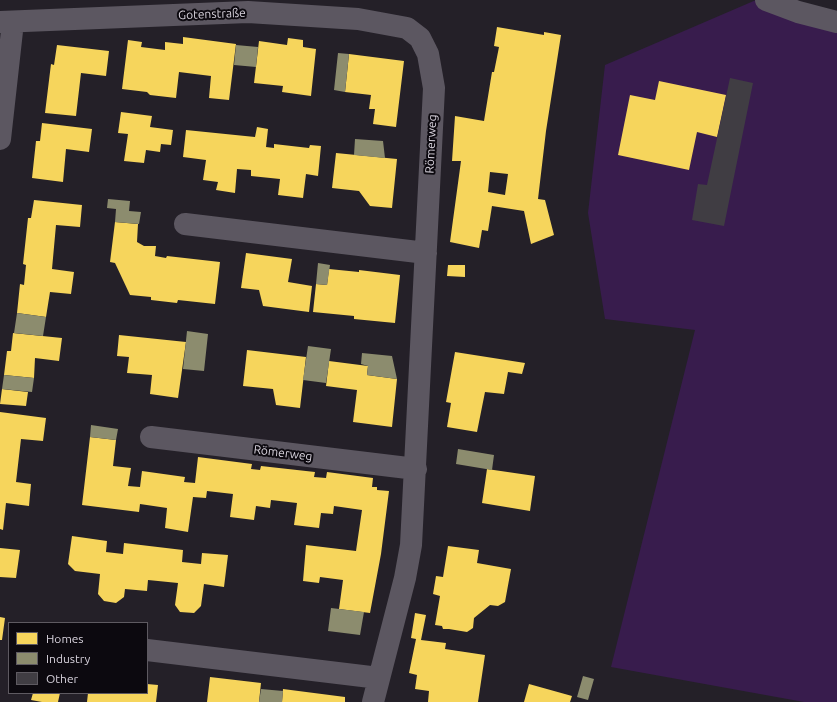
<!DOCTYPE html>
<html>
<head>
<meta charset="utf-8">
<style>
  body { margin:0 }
  #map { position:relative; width:837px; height:702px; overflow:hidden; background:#242028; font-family:Ubuntu,sans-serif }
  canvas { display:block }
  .legend { position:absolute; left:8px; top:622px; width:140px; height:72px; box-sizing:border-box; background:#0c090f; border:1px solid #5e5a61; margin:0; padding:5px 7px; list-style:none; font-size:12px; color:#d8d3dd }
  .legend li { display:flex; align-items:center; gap:8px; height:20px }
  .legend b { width:20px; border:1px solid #5e5a61 }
</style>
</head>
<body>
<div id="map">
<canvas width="837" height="702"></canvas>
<ul class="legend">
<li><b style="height:11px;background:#f6d55c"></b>Homes</li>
<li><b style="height:11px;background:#8c8c6e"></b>Industry</li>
<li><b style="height:11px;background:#403d43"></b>Other</li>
</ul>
</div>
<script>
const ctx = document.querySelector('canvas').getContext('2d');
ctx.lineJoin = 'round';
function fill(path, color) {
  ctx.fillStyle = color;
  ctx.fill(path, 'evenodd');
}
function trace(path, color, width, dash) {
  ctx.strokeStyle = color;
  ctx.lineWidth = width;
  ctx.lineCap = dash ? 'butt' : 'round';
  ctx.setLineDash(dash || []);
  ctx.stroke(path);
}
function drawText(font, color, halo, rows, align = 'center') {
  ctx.font = font + ' Ubuntu,sans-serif';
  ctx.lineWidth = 4;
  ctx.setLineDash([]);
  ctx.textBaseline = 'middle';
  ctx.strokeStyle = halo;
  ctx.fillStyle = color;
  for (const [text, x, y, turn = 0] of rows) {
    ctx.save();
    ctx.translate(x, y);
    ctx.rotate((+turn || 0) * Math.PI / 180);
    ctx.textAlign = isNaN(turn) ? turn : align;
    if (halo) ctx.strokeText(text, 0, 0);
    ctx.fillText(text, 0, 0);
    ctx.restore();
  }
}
fill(new Path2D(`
  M756,0L837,24V702H804L611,667L695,330L605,319L588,213L605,65Z`), '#381c4d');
fill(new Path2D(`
  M497,27L544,35V32L561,35L546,131L538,199L545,200L554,235L531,244L524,211L492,206L488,231L482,230L479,248L450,242L461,161H452L455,116L484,121L492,72H494L499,47L494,46ZM490,172L508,174L505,195L488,192Z
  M183,37L236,44L229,100L209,98L211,76L179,72L176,98L150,95L147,92L122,89L128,40L142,42L141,47L165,50V42L183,44Z
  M288,38L303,40V47L316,49L311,96L282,92L283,86L254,83L259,41L287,45Z
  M57,45L109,51L106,76L81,73L76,116L45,113L51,64L54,65Z
  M349,54L404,61L396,127L373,124L375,109H369L371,95L345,92Z
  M659,81L726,95L717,137L697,132L689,170L618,155L630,95L655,100Z
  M121,112L152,116L150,127L173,130L171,145L161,144L160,152L146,150L144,163L124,161L128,134L118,133Z
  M42,123L92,129L89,152L66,149L63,182L32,178L36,141H40Z
  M257,127L268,129L266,147L274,148V144L309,148L310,145L321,146L318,176L306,174L303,198L278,195L280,179L251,176V170L237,169L235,193L216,190L218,182L203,180L206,160L183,157L186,130L255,137Z
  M336,153L397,159L392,208L370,206L359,191L332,188Z
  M34,200L82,205L80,227L56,225L52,269L74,272L71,294L50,292L46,317L17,313L20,284L24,285L26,265L23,264L28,218H31Z
  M115,222L138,224L137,242L144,246H156L155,256L166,258L167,256L220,262L215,304L178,300L177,303L151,300V297L130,295L115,263L110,262Z
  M246,253L292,259L288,282L312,286L309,312L263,306L259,290L241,288Z
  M448,265H465V277L447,276Z
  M329,269L359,272V270L400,275L395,323L354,319V316L313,312L316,284L327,285Z
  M13,333L62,338L59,361L35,358L34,378L4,375L7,351H11Z
  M119,335L186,342L178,398L150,394L152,375L127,373L129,357L117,356Z
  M247,350L306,357L300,408L276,405L273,389L243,386Z
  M455,352L525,363L522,374L508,372L504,394L485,392L477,432L447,427L451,403L446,402Z
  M329,361L368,366L367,375L397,379L392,427L353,422L357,390L326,386Z
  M2,389L28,392L26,406L0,404Z
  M0,412L46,418L43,441L21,439L16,482L31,484L29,506L6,503L3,530L0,529Z
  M90,437L116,440L113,466L131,468L128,486L140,487L142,471L185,477L184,482L195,483L198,457L252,464L251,469L260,470L261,466L315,472L314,477L326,478L327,472L373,478L372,487H377V490L389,491L381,554L370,613L339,609L343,580L320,577L319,583L303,581L306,545L356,551L362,510L334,506L333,514L321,513L319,528L294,525L297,503L271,500L270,508L256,506L254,520L230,517L233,494L207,491L206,498L193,497L188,532L165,528L167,508L140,504L139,512L82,505Z
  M487,469L535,476L530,511L482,503Z
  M72,536L107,541L106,552L123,554L124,543L183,550L182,562L201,564L202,553L228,555L224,587L204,584L201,606L194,613L180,612L175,605L178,583L148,580L147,591L125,589L124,597L116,603L104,601L98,594L100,574L75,571L68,564Z
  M448,546L479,550L477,563L511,569L505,602L498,606L490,605L474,618L473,628L467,632L449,629H443L442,626L435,625L440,596L433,594L436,576L443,577Z
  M0,548L20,550L16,578L0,577Z
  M415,613L426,615L421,640L446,643L445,649L485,655L478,702H428L429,691L415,689L417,675L409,673L416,639L411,638Z
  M0,617L5,618L2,640H0Z
  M210,677L261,683L259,702H207Z
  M147,684L158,685L156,702H87L88,693H147Z
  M529,684L572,696L570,702H524Z
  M283,689L345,697V702H282Z
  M33,693H60L58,702H42L31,700Z`), '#f6d55c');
fill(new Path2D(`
  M236,45L258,47L256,67L234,65Z
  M338,53L349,54L345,92L334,90Z
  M355,139L383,141L385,158L354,155Z
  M108,199L130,201L129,211L141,212L139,224L115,222L116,209L107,208Z
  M318,263L330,265L327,285L316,284Z
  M17,313L46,317L43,336L14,333Z
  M187,331L208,334L204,371L183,369Z
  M308,346L331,349L326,383L303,380Z
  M362,353L392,356L397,379L367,375L368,366L361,364Z
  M4,375L34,378L32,392L2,389Z
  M91,425L118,429L116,440L90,437Z
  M458,449L494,455L492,470L456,464Z
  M331,608L364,612L360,635L328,631Z
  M583,676L594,679L588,700L577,697Z
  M261,689L283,691L282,702H259Z`), '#8c8c6e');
fill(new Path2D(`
  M730,78L753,83L724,226L692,220L698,184L707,185Z`), '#403d43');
trace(new Path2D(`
  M766,0L798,12L837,22
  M0,22L248,12L358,19L407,28L420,38L428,54L434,88L411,545L405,578L373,702
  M0,139L13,22
  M185,224L426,253
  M151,437L416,469
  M147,650L379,678`), '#5c5761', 22);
drawText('12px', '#d8d3dd', '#0c090f', [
  ["Gotenstraße",212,14,-2],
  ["Römerweg",431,144,-87],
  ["Römerweg",283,453,7]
]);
</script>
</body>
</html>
